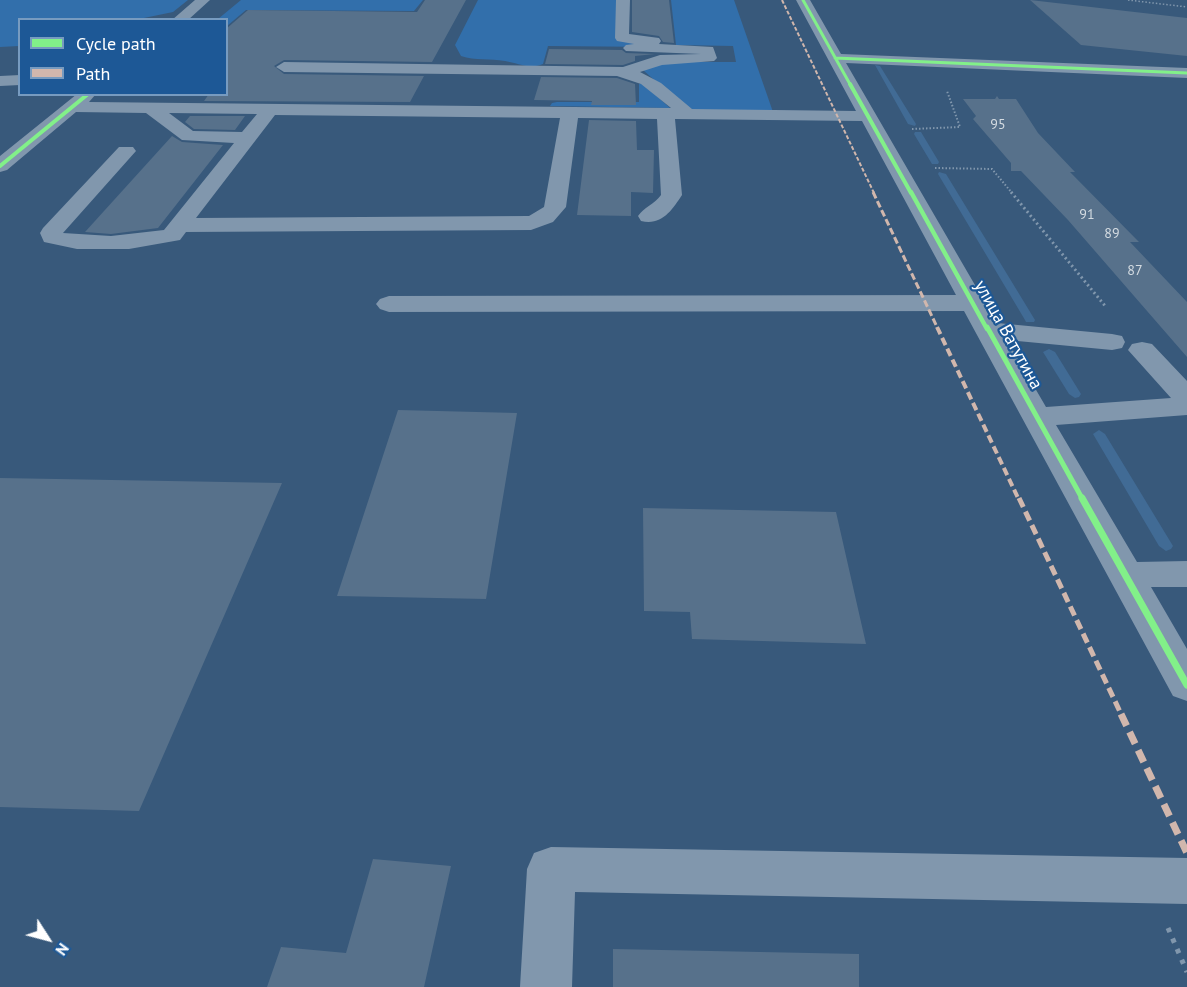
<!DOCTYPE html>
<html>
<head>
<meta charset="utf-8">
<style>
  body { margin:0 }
  #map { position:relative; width:1187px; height:987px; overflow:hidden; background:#38597b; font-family:"PT Sans",sans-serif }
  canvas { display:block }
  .legend { position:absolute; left:18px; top:18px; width:210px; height:78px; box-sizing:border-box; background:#1d5896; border:2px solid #779bc0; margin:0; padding:8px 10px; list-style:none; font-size:18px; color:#fff }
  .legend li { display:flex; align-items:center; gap:12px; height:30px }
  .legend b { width:30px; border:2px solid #779bc0 }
  .north { position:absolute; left:18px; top:909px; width:60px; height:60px; -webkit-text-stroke:4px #1d5896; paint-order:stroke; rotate:126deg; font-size:16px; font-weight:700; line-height:24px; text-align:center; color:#fff }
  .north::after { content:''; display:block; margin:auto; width:21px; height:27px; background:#fff; clip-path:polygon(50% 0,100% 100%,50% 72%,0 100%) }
</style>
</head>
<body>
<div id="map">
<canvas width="1187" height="987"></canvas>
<ul class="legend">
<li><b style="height:8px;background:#82f089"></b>Cycle path</li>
<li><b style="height:8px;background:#d1b7ad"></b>Path</li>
</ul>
<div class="north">N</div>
</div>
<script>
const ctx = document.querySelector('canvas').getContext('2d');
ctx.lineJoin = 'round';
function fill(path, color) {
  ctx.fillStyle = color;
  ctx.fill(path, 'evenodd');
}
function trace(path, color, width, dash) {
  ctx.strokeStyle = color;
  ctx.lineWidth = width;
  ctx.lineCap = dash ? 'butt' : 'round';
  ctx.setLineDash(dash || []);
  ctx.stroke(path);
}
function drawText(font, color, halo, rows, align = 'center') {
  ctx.font = font + ' "PT Sans",sans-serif';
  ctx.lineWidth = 4.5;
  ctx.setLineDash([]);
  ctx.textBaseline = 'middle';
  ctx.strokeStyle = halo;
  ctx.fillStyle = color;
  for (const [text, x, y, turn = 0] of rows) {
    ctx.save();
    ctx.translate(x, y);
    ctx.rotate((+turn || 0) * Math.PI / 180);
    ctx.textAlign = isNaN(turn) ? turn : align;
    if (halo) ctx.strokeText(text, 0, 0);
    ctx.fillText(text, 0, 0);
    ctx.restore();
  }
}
fill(new Path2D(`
  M0,0H188L173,12L139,19L20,20L19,46L0,47Z
  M241,0H423L414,11L246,10L227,26L226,20L218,19Z
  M478,0H616V39L659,47L548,46L543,64C530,70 518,63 505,61C490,58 475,61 461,56L455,45Z
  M671,0H734L773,112L688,110L643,70L664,62H736L733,46L676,45Z
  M642,83L670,108L550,106L552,103L557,102H639V84Z`), '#326fab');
fill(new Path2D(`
  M875,65L880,66L916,124L915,126L908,124Z
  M915,132H921L939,162L938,164H932L914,134Z
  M939,172L946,174L1035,320L1034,322H1026L1025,320L938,174Z
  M1049,349L1055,352L1081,394L1079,397L1075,398L1069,394L1043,352Z
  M1099,430L1105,434L1173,546L1171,549L1166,551L1159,546L1093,434Z`), '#416b95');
fill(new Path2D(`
  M425,0H466L432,62L284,60L274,66L284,74L424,76L410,102L204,101L209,94H226V29L248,10L417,12Z
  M632,0H669L674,43L663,42L659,36L632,32Z
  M1030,0L1187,18V56L1081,45Z
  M549,49L622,50L626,53L655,54L635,56V61L623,65L545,64Z
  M541,77L617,78L635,84L636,105H591L592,101L534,100Z
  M997,96L999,99H1016L1038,133L1075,172H1070L1139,242H1130L1187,302V357L1068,220L1021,171H1011V163L973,119L976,116L963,99H995Z
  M190,116H245L235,130L194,129L185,122Z
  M589,120L636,121L637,150H654L653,193L631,192V216L577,215Z
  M172,136L182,142L223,145L158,228L111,234L85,232Z
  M398,410L517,413L486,599L337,596Z
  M0,478L282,483L139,811L0,807Z
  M643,508L836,512L866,644L692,639L690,612L644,611Z
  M373,859L451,866L424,987H267L281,947L346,953Z
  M613,949L859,954V987H613Z`), '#57718b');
trace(new Path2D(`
  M1128,0L1187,7`), '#8197ad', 1.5, [1.5, 2]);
trace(new Path2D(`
  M912,129L960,127L947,91
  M935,168L992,169L1012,193`), '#8197ad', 2, [1.5, 2]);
trace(new Path2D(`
  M1011,192L1106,307`), '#8197ad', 3, [2, 3]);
trace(new Path2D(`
  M1168,928L1187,972`), '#8197ad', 5, [4.5, 7]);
fill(new Path2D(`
  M195,0H210L188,20H172Z
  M616,0H630L629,34L659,38L661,41L659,44L713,47L717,58L714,61L662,65L640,72L661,83L692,109L856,111L796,0H810L841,54L1187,68V78L846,63L997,323L1112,334L1122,336L1125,342L1122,348L1112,350L1007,340L1046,407L1171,398L1128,350L1132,344L1142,342L1152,344L1187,381V415L1056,425L1137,562L1187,561V587H1151L1187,649V701L1173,696L964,311L389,312L380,309L376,304L380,299L389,296L956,295L862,121L675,119L682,195C672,210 662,226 641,221L638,216C644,207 655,204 661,195L657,119L578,118L566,207L553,222L531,230L186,232L180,240L129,249H77L44,242L40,233L43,228L119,147H133L136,151L63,233L111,236L164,230L234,143L182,140L146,113L76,112L7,170L0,172V156L77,94H96L89,102L671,108L641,84L617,76L284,72L276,67L284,62L623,67L660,55L701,54L626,51L623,48L626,45L634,44L617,41L615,38ZM169,113L257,114L242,132L193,131ZM275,115L560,118L544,207L529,216L196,218Z
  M20,75V85L0,86V76Z
  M551,847L1187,858V904L575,892L572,987H520L527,869L534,853Z`), '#8197ad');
trace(new Path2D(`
  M782,0L874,193`), '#d1b7ad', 2, [4, 2]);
trace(new Path2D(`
  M873,192L938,329`), '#d1b7ad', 3, [7, 3]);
trace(new Path2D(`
  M937,327L1019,500`), '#d1b7ad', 4, [8, 4]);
trace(new Path2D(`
  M1019,498L1122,716`), '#d1b7ad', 5, [10, 5]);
trace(new Path2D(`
  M1121,714L1187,853`), '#d1b7ad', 7, [13, 7]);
trace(new Path2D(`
  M803,0L851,86
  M835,58L1187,73`), '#82f089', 3);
trace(new Path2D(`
  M850,84L911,193
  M0,166L88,94`), '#82f089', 4);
trace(new Path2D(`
  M911,192L987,329`), '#82f089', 4.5);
trace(new Path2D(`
  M987,327L1083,500`), '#82f089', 5);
trace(new Path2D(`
  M1082,498L1187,685`), '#82f089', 7);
drawText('14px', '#d5dce2', null, [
  ["95",998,125],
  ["91",1087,215],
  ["89",1112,234],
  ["87",1135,271]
]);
drawText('18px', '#fff', '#1d5896', [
  ["улица Ватутина",1008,335,61]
]);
</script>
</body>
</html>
